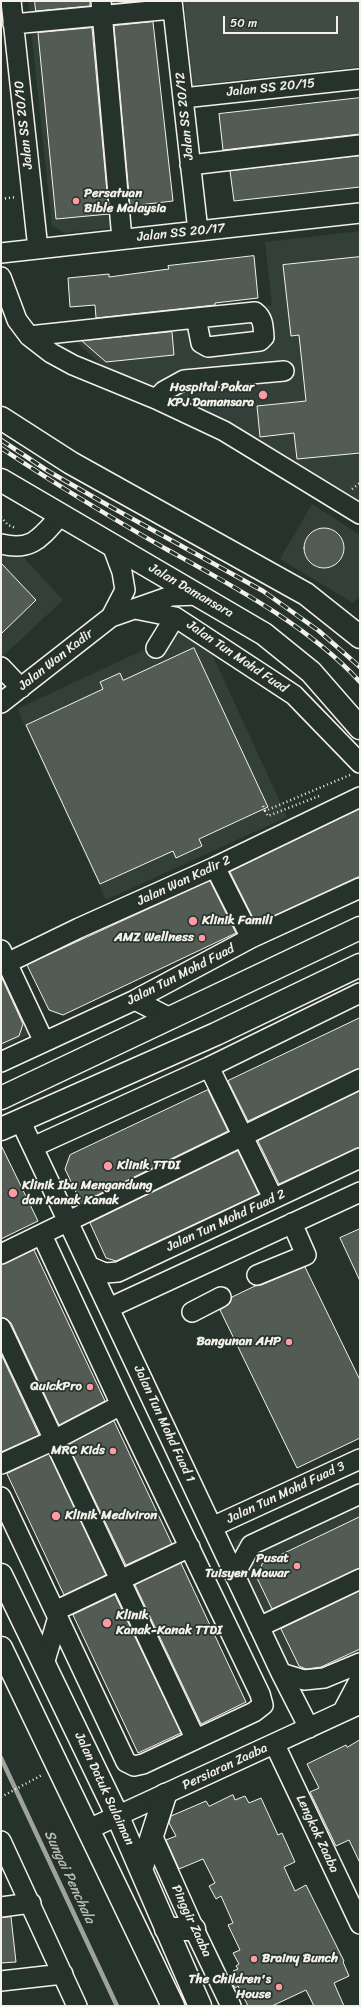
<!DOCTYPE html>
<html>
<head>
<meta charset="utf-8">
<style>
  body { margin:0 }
  #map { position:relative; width:361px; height:2007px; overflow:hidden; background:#26332d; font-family:Sriracha,sans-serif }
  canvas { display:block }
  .frame { position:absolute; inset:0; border:2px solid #f4f1e8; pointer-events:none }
  .scale { position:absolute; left:223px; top:16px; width:115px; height:18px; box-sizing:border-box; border:2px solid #f4f1e8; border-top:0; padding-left:5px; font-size:12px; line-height:14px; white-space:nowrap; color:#f4f1e8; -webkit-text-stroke:3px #26332d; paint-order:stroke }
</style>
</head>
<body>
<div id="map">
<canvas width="361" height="2007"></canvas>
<div class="frame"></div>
<div class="scale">50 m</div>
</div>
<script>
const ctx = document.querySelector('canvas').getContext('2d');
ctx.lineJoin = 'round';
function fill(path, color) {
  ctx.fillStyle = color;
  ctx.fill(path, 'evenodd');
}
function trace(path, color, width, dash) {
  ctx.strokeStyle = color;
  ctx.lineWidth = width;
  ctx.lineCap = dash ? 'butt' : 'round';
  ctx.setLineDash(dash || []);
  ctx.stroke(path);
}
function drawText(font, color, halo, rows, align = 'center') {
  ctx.font = font + ' Sriracha,sans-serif';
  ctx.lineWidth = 3.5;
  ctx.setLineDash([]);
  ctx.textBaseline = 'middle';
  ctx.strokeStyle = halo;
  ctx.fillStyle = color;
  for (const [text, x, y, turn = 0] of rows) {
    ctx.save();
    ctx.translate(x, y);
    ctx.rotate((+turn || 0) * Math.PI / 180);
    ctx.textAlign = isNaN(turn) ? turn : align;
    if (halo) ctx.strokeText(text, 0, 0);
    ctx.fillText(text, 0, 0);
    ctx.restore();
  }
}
fill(new Path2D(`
  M28,1H97L119,227L65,233L52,226Z
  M360,231V504L227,425L103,366L58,326L272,305L265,242Z
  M312,504L360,535V596L353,603L280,559Z
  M1,533L63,600L1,658Z
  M182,632L212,654L287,817L106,900L17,709Z
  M1,964L33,1032L1,1048Z
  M360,1481V1677L313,1690L295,1689L236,1562L234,1541Z`), '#333f39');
fill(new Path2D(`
  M184,1H360V67L193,85Z`), '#414b45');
trace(new Path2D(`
  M1,1758L117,2006`), '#9fa39b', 4.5);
const building = new Path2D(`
  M35,1H90V6L36,11Z
  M112,1H140L112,4Z
  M153,22L173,201L130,206L114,26Z
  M92,28L109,214L56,219L38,33Z
  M360,98V134L223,150L219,114Z
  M360,156V187L234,201L230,171Z
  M254,256L258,298L215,303V305L96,318L95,305L70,307L68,278L109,274V277L169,269L168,266Z
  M360,257V453L297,459L294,433L260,437L257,406L306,401L299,335L291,336L283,265Z
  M172,332L174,355L106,362L82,341Z
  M304 548a20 20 0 1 1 40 0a20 20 0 1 1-40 0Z
  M1,563L36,600L1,634Z
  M194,648L268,807L199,839L202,846L176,858L173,851L100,884L26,725L103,689L100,682L120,673L123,680Z
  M360,809V876L256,924L230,872Z
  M210,881L236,933L63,1015L49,1010L27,965Z
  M1,976L23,1024L19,1036L1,1044Z
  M360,1018V1068L248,1121L228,1081Z
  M208,1090L228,1131L81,1203L65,1169L70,1155Z
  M360,1091V1147L279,1184L258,1141Z
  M1,1145L38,1221L1,1239Z
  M238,1151L259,1194L116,1261L106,1258L90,1223Z
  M360,1229V1281L340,1238Z
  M34,1250L105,1401L59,1425L11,1323L7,1319L1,1317V1265Z
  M305,1267L360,1380V1438L297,1468L220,1310L230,1303L232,1297L255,1286L261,1285Z
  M1,1354L39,1435L1,1452Z
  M114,1421L172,1544L126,1565L68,1445Z
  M49,1454L106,1575L64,1595L7,1474Z
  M360,1517V1568L272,1609L257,1578L262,1564Z
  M181,1563L246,1702L201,1724L135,1585Z
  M360,1591V1649L321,1667L306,1669L299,1666L281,1629Z
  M115,1595L181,1733L138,1753L73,1615Z
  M360,1740V1863L349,1840L336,1846L310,1792L319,1788L307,1764L346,1745L347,1747Z
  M233,1795L235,1800L245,1796L249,1803L261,1798L278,1835L282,1833L295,1862L284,1867L295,1891L306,1885L344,1961L343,1962L349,1976L334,1983L344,2006H314L306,1990L272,2006H248L238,1986L235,1988L229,1977L235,1974L233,1971L238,1969L236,1966L239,1964L233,1953L240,1950L228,1925L233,1923L221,1896L216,1899L209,1886L215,1883L203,1859L179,1869L166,1840L176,1836L169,1823L171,1816L206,1801L209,1806Z
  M11,1917L16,1962L1,1963V1918Z`);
fill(building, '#525c55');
trace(building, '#f4f1e8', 1);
const minor = new Path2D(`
  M11,1L38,249
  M101,1L122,239
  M172,1L198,231
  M13,24L172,9
  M183,98L360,79
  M190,165L360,145
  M1,253L360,213
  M1,277L17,320L29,336L51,353L73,365L156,399L224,431L360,514
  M29,336L196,318L201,343L208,347L260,341L264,337C263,327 264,319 255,312L196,318
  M156,399L164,391L184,380L284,371
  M1,544C32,552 41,537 60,516
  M135,609L175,617L294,695L360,763
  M111,617L125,590L122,572L112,545
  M156,648L175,617
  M1,667L21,688
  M1,703L111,617L171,596L198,595
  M215,867L251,938
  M1,950L44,1042
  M7,963L79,928L215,867L360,797
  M135,1000L170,1018
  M1,1062L135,1000L251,938L360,888
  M209,1067L273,1198
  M20,1120L281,1673L309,1728
  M35,1146L209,1067L360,993
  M1,1254L360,1079
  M91,1267L105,1273L118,1272L360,1158
  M257,1275L306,1255L292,1223
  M109,1308L360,1192
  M192,1312L221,1297
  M1,1328L195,1738
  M1,1464L54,1440L121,1405
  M1,1497L126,1762L134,1766L143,1764L254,1712L263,1705L260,1694L121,1405L42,1235
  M212,1527L360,1459
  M235,1574L251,1545L360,1494
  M55,1611L190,1547
  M259,1627L360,1579
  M44,1664L58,1617
  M281,1673L304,1680L324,1678L360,1663
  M343,1711L360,1679
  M275,1745L360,1924
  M89,1829L360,1704
  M152,1835L194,1929L231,2006
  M1,1841L77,2006
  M1,1907L31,1903
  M1,1981L63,1974`);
const major = new Path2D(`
  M1,418L71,463L306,594L360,637
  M1,480L264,634L311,672L360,728
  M1,1098L360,928
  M1,1129L216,1034L360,965
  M1,1575L118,1817L200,2006
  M1,1648L173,2006
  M141,1870L165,1795
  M166,1929H194`);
trace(minor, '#f4f1e8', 22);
trace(major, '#f4f1e8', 25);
trace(new Path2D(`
  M1,199L16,197
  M352,489L360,483
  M1,517L8,525L16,528
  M319,796L268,816L265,811L350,775
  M263,806L265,811
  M1,1797L42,1775`), '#f4f1e8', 2.5, [1, 3]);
trace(minor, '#26332d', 19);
trace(major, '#26332d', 22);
const rail = new Path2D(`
  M1,440L48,471L111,507L263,591L319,631L360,667
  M1,448C55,484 110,517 166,549C231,585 309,626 360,682`);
trace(rail, '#f4f1e8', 4.5);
trace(rail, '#26332d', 3, [9]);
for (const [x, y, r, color] of [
  [76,201,4,"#ff9aa2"],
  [263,395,5,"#ff9aa2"],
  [193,921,5,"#ff9aa2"],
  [202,938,4,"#ff9aa2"],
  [108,1166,5,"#ff9aa2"],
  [13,1193,5,"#ff9aa2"],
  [289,1342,4,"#ff9aa2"],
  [90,1387,4,"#ff9aa2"],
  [113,1451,4,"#ff9aa2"],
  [56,1516,5,"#ff9aa2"],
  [297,1566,4,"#ff9aa2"],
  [107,1623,5,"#ff9aa2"],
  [254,1959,4,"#ff9aa2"],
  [279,1987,4,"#ff9aa2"]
]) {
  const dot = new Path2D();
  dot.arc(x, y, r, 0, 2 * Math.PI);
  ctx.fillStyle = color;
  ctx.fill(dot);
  trace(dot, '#26332d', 1.5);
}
drawText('13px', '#f4f1e8', '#26332d', [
  ["Jalan SS 20/15",271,88,-6],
  ["Jalan SS 20/12",185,116,-96],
  ["Jalan SS 20/10",24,125,-96],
  ["Jalan SS 20/17",181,233,-6],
  ["Jalan Damansara",191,591,30],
  ["Jalan Tun Mohd Fuad",237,657,34],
  ["Jalan Wan Kadir",56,660,-38],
  ["Jalan Wan Kadir 2",184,881,-25],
  ["Jalan Tun Mohd Fuad",181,975,-27],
  ["Jalan Tun Mohd Fuad 2",226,1221,-25],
  ["Jalan Tun Mohd Fuad 1",164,1424,65],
  ["Jalan Tun Mohd Fuad 3",286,1493,-25],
  ["Persiaran Zaaba",225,1767,-25],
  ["Jalan Datuk Sulaiman",104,1789,65],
  ["Lengkok Zaaba",317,1834,65],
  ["Pinggir Zaaba",191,1921,65]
]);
drawText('bold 13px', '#f4f1e8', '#26332d', [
  ["Persatuan",84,194],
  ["Bible Malaysia",84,209],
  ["Hospital Pakar",254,388,"right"],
  ["KPJ Damansara",254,403,"right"],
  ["Klinik Famili",202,921],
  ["AMZ Wellness",194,938,"right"],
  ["Klinik TTDI",117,1166],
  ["Klinik Ibu Mengandung",22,1186],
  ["dan Kanak Kanak",22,1201],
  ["Bangunan AHP",281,1342,"right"],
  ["QuickPro",82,1387,"right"],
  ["MRC Kids",105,1451,"right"],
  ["Klinik Mediviron",65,1516],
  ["Pusat",289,1559,"right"],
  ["Tuisyen Mawar",289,1574,"right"],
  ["Klinik",116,1616],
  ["Kanak-Kanak TTDI",116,1631],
  ["Brainy Bunch",262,1959],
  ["The Children's",271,1980,"right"],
  ["House",271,1995,"right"]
], 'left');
drawText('italic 14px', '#bcbdb5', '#26332d', [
  ["Sungai Penchala",69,1877,65]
]);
</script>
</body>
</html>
